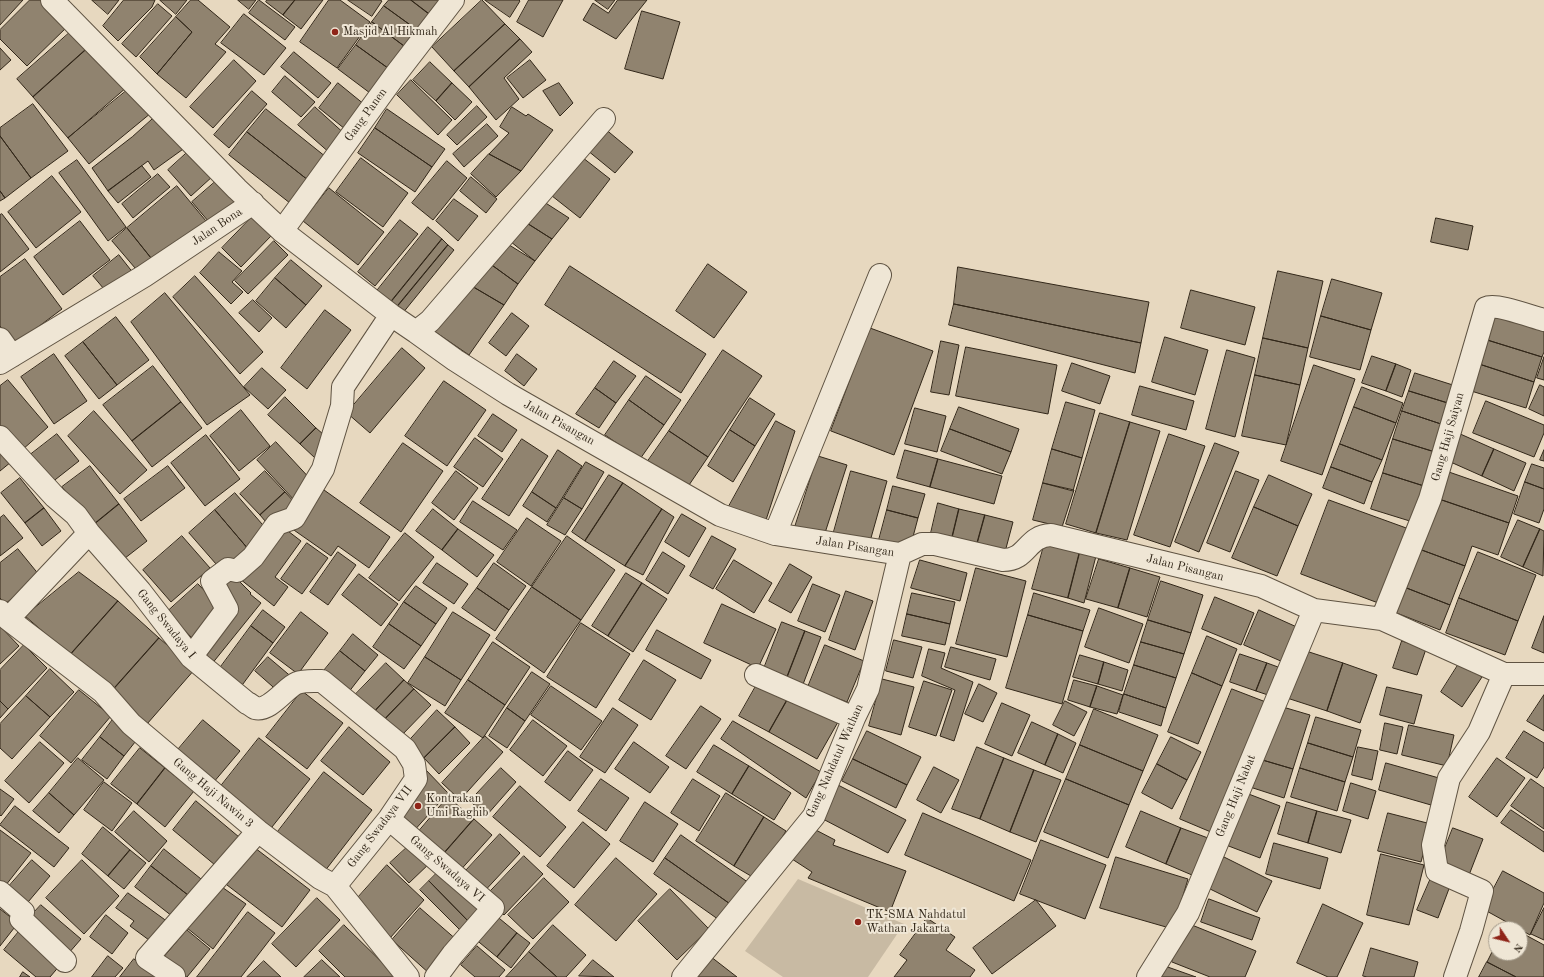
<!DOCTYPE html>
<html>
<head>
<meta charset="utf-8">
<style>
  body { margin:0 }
  #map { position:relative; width:1544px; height:977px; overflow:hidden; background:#e7d8bf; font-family:"Old Standard TT",serif }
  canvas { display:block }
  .north { position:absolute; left:1488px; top:921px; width:40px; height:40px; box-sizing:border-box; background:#efe6d5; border:1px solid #a39a8a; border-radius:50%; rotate:125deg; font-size:11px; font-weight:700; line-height:16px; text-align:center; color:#322719 }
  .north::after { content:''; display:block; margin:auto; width:14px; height:18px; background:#8f2418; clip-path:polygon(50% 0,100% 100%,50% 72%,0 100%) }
</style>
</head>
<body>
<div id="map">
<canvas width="1544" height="977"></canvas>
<div class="north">N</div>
</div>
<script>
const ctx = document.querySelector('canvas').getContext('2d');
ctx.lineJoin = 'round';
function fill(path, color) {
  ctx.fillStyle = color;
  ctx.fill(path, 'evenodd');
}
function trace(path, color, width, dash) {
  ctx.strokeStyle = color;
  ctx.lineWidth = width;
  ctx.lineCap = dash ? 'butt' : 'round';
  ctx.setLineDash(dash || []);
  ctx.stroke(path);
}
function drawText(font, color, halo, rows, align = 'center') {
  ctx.font = font + ' "Old Standard TT",serif';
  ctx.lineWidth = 4;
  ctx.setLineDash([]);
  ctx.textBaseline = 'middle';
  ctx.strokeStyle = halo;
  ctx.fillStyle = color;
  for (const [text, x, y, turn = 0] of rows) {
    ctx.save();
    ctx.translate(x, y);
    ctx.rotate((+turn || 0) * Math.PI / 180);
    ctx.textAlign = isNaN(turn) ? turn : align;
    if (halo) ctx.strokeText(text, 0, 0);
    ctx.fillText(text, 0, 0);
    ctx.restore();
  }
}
fill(new Path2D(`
  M798,879L904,924L868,977H783L745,951Z`), '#c8baa3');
const building = new Path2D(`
  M0,0H23L0,25Z
  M30,0H45L69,25L27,66L0,39V30Z
  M92,0H119L108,14Z
  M124,0H155L152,7L118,41L103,26Z
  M160,0H187L176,14Z
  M191,0H198L230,27L215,44L226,52L186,98L157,74L192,32L176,17Z
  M238,0H256L249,9Z
  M259,0L295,27L285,40L249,13Z
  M267,0H295L283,15L266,2Z
  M295,0H323L301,29L283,15Z
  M329,0H340L370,22L337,68L300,42Z
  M348,0H380L382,1L372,16Z
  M389,0H411L432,16L420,32L384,6Z
  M411,0H438L442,3L432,16Z
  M482,0L505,24L454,71L432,47Z
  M485,0H519L520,1L510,17Z
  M529,0H563L543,37L517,22Z
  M595,0H615L608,9Z
  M618,0H647L616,39L583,20L593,3L608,13Z
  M158,4L172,16L136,57L122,44Z
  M384,6L420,32L408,49L372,22Z
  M642,11L680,22L663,79L625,69Z
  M244,14L286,48L264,75L221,43Z
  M176,17L192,32L157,74L140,57Z
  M372,22L408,49L392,71L356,45Z
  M505,24L520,39L469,87L454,71Z
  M75,28L91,45L33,97L17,79Z
  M520,39L532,52L504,78L519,99L496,120L469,87Z
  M91,45L127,87L68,138L33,97Z
  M356,45L392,71L374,96L338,69Z
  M0,48L11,60L0,70Z
  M294,52L331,83L318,98L281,67Z
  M234,60L256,81L213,128L190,107Z
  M530,60L546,80L523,98L507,78Z
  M430,62L452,83L436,101L413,80Z
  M285,76L315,102L301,117L272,92Z
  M411,80L452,120L438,135L397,95Z
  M338,83L365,105L345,129L319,108Z
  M452,83L472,102L455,120L436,101Z
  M559,83L573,103L560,116L543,91Z
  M130,88L151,113L89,164L68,138Z
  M252,91L267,104L229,148L214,135Z
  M33,104L68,151L31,178L0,136V128Z
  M477,106L487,117L457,145L447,135Z
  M315,107L347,136L331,154L298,125Z
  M512,107L526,116L528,114L553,130L521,171L489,154L509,133L500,127Z
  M266,109L331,161L313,184L247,132Z
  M387,109L445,149L432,167L375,128Z
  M156,116L186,147L154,170L148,161L108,191L92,168L132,137Z
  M487,124L498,136L464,167L453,154Z
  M375,128L432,167L415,192L358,153Z
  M604,128L633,152L615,173L587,150Z
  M247,132L313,184L295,207L229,155Z
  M0,136L31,178L5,198L0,191Z
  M190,150L213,176L191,196L168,170Z
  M489,154L521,171L496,197L471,174Z
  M578,154L610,179L580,218L547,192Z
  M361,158L408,193L383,227L336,192Z
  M77,160L126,227L108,241L59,173Z
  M447,161L467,178L433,220L412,203Z
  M142,166L151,177L118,203L108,191Z
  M158,174L170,187L133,218L122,204Z
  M52,176L81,212L36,248L8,212Z
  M222,176L245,201L214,228L192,202Z
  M471,177L497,199L486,213L460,191Z
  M177,186L206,221L155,263L127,228Z
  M329,188L384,232L358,265L303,221Z
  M0,191L5,198L0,201Z
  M454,199L478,216L458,241L436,221Z
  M541,200L569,218L552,239L522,220Z
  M2,214L29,249L0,272V215Z
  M252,217L271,236L241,267L222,248Z
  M1436,218L1473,226L1468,250L1431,242Z
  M400,220L418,234L375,286L358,272Z
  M522,220L552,239L535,261L506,238Z
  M80,221L110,260L63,295L34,257Z
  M428,227L442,239L390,303L376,292Z
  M127,228L155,263L141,275L112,241Z
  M442,239L448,245L396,308L390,303Z
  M274,241L288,255L248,294L235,281Z
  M506,243L535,261L518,284L489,263Z
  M448,245L454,250L402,314L396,308Z
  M219,252L242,271L232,282L243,292L231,304L200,273Z
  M119,255L134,274L109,295L93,276Z
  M25,259L62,309L14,345L0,326V277Z
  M291,260L322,286L306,305L275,278Z
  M489,263L518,284L504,305L470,285Z
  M708,264L747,292L714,338L676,311Z
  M570,266L706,354L681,393L545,305Z
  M958,267L1149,302L1141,343L954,304Z
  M1278,271L1323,281L1308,348L1263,338Z
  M195,276L263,352L240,374L173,297Z
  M275,278L306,305L286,328L256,301Z
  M1332,279L1382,293L1371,330L1321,316Z
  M470,285L504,305L469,355L431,329Z
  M1191,290L1255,307L1245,345L1181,328Z
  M165,293L250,395L207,425L131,322Z
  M253,300L272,318L259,332L239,313Z
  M954,304L1141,343L1135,373L949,325Z
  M325,310L351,330L307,389L281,368Z
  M1492,312L1544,329V352L1542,357L1484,339Z
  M512,313L529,326L506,356L489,343Z
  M1321,316L1371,330L1360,370L1310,357Z
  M116,317L149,360L117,385L83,342Z
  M870,328L933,351L894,455L831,431Z
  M1165,337L1208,350L1195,395L1152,382Z
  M1263,338L1308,348L1300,385L1255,375Z
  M1484,339L1542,357L1534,382L1476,363Z
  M941,341L959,345L949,395L931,392Z
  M83,342L117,385L99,399L65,356Z
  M966,347L1057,365L1048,414L956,396Z
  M402,348L425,368L370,433L347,413Z
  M723,350L762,376L708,457L669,431Z
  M1227,350L1255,358L1235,437L1206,429Z
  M54,354L87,401L54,424L21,377Z
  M517,354L537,369L524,386L505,371Z
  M1372,356L1396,364L1386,391L1362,383Z
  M1544,357V380L1537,378Z
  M614,361L636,376L616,403L595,388Z
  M1072,363L1110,376L1100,404L1062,391Z
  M1476,363L1534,382L1526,408L1468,390Z
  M1396,364L1411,370L1402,397L1386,391Z
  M1314,365L1355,379L1322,475L1281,461Z
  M153,366L181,402L132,441L103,405Z
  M262,368L286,390L268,409L244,387Z
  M1415,373L1456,386L1451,404L1409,391Z
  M1255,375L1300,385L1286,445L1242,436Z
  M646,376L681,400L664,425L629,400Z
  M8,380L48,427L22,450L0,425V386Z
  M444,381L486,410L447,466L405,436Z
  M1540,385L1544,387V416L1529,409Z
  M1140,386L1194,401L1186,430L1132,415Z
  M1362,387L1403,403L1396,423L1354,407Z
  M595,388L616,403L599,428L576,414Z
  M1409,391L1451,404L1444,425L1402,411Z
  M285,397L316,428L300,444L268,415Z
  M750,398L775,414L755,446L730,430Z
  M629,400L664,425L640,459L605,435Z
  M1486,401L1544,425V433L1534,457L1473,433Z
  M181,402L202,428L152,467L132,441Z
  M1066,402L1095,410L1082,458L1052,449Z
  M959,407L1019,429L1011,452L950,429Z
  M1354,407L1396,423L1382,460L1340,444Z
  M915,408L946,416L937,452L905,444Z
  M241,410L270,446L239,471L210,436Z
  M94,411L147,470L120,494L68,436Z
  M1402,411L1444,425L1435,452L1393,439Z
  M1100,413L1130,422L1096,533L1066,524Z
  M493,414L517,430L502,452L478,436Z
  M776,421L795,431L766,520L728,508Z
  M1130,422L1160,431L1127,540L1096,533Z
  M316,428L330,440L315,458L300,444Z
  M950,429L1011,452L1002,474L941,451Z
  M730,430L755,446L733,482L708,466Z
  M669,431L708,457L687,488L648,461Z
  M1458,433L1494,449L1482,476L1446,460Z
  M57,434L79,461L51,483L30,455Z
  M1169,434L1205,446L1170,547L1134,535Z
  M206,435L240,479L205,506L171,463Z
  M475,438L503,459L483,487L454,467Z
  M522,439L548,456L509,516L482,499Z
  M1393,439L1435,452L1424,486L1383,473Z
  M276,442L314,483L295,501L257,460Z
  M403,443L443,471L401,532L360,503Z
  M1215,443L1239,452L1199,552L1175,542Z
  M1340,444L1382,460L1372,482L1331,467Z
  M0,449L11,462L0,471Z
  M1052,449L1082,458L1073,491L1043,483Z
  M1494,449L1526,463L1514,491L1482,476Z
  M558,450L582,466L556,508L532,492Z
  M905,450L938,459L930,487L897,478Z
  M1544,450V461L1540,460Z
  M818,456L847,465L824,536L795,527Z
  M938,459L1002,476L994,504L930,487Z
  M586,462L604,472L582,509L564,498Z
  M1532,464L1544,468V489L1525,482Z
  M90,466L119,504L92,526L62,487Z
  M168,466L185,488L141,521L124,499Z
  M1331,467L1372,482L1364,504L1323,488Z
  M265,471L285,492L260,515L240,494Z
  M456,471L478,488L454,520L432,503Z
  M851,471L887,481L869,545L833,535Z
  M1236,471L1259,480L1230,552L1207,543Z
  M1446,471L1518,496L1509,523L1436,498Z
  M1383,473L1424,486L1413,522L1371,509Z
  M609,475L623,483L585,541L572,532Z
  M1269,475L1312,494L1298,526L1254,507Z
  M20,478L44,508L25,523L1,493Z
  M1525,482L1544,489V509L1539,523L1514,514Z
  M623,483L662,509L625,566L585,541Z
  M1043,483L1074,490L1062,527L1033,520Z
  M893,486L925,494L918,518L887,510Z
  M324,490L390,537L369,568L338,546L331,556L291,528L311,509Z
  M285,492L296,504L271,528L260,515Z
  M532,492L556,508L547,522L523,506Z
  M235,493L269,532L249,550L215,510Z
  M564,498L582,509L565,535L547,525Z
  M1436,498L1509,523L1498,555L1472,546L1465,566L1419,549Z
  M1329,500L1409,529L1381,604L1301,574Z
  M473,501L517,530L503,550L460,522Z
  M938,503L959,509L952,538L931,533Z
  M119,504L147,541L120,562L92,526Z
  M1254,507L1298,526L1277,576L1232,558Z
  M44,508L61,531L42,546L25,523Z
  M433,509L458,529L442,550L416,531Z
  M662,509L674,517L643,575L625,566Z
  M959,509L985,515L977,544L952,538Z
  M215,510L249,550L223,572L189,533Z
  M887,510L918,518L910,548L879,540Z
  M682,514L706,528L689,557L665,542Z
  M4,515L23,538L0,556V518Z
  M985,515L1013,522L1005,552L977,544Z
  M527,518L561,541L531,586L497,562Z
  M1518,520L1540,529L1523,567L1501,557Z
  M280,525L301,541L275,577L288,587L274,606L240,579Z
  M458,529L494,555L477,577L442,550Z
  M1540,529L1544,531L1543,576L1523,567Z
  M405,533L434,557L399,601L369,578Z
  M182,536L210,568L171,602L143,570Z
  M567,536L615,570L581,620L532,587Z
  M712,536L736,549L713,589L690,576Z
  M1045,542L1080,551L1068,598L1032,589Z
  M307,543L328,558L302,594L281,579Z
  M18,549L40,576L5,604L0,598V563Z
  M1419,549L1465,566L1450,605L1404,587Z
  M1080,551L1096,556L1084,603L1068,598Z
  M338,552L356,565L328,605L310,592Z
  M663,552L685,566L668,594L646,580Z
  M1478,552L1536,575L1518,621L1459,598Z
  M1099,559L1130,568L1118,608L1086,599Z
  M734,560L772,583L754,613L716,589Z
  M920,560L967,573L960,601L911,588Z
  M437,563L468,584L454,604L423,583Z
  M494,563L526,586L509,610L477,588Z
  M790,564L812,577L791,613L769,601Z
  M976,568L1026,581L1007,657L956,644Z
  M1130,568L1160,577L1147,617L1118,608Z
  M228,570L251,593L250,594L261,603L211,665L197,653L237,605L215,584Z
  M79,572L118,601L70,655L25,616Z
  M626,573L642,583L608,636L592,626Z
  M359,574L398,604L381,626L342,595Z
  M1161,581L1203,595L1191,633L1148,620Z
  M642,583L667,599L633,652L608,636Z
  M198,584L222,609L192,638L167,612Z
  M813,584L840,595L825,632L798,621Z
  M416,586L447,608L436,624L404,602Z
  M532,587L581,620L544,673L496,639Z
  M1404,587L1450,605L1440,630L1394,612Z
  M477,588L509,610L495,631L462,608Z
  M846,591L873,601L855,650L829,640Z
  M912,593L955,602L950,624L907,614Z
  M1034,593L1090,610L1083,631L1028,615Z
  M1215,597L1254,613L1241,645L1202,629Z
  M1459,598L1518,621L1505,655L1446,633Z
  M118,601L159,638L111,692L70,655Z
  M404,602L436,624L421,646L389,624Z
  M722,604L776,629L758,668L704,643Z
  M1099,608L1143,624L1129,663L1085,647Z
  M263,610L285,627L273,643L251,626Z
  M1259,610L1299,628L1283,662L1244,645Z
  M301,612L328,633L298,674L270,653Z
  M453,612L490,635L461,680L425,657Z
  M907,614L950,624L945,645L902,636Z
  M1028,615L1083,631L1062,704L1006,688Z
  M1544,616V653L1532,648Z
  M1148,620L1191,633L1184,654L1141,642Z
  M782,622L805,631L786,680L763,671Z
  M581,623L630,654L596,708L547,677Z
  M389,624L421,646L404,669L373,647Z
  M0,626L19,646L0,664Z
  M251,626L273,643L240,688L217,672Z
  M657,630L711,660L701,679L646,650Z
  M805,631L821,637L802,687L786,680Z
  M353,634L378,655L365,671L340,651Z
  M1207,636L1237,649L1222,686L1192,673Z
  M159,638L195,669L147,724L111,692Z
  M894,640L922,647L913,678L886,671Z
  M1402,641L1426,649L1417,675L1393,668Z
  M493,642L530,667L505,705L468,680Z
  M1141,642L1184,654L1176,678L1134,665Z
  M24,645L47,668L8,709L0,701V670Z
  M825,645L864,661L847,702L808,687Z
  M951,647L996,659L990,680L945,667Z
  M929,649L945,653L941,668L973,682L954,741L940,736L955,690L922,676Z
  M1303,650L1343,663L1327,711L1287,698Z
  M340,651L365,671L348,693L322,673Z
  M1240,654L1267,663L1256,691L1230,682Z
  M1080,655L1104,662L1098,684L1073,677Z
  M268,657L294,679L281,694L255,671Z
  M425,657L461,680L445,706L408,683Z
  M644,660L676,680L651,720L619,700Z
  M1104,662L1128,670L1122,691L1098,684Z
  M1460,662L1482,677L1462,707L1441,692Z
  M386,663L404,680L374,712L355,695Z
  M1267,663L1278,667L1268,695L1256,691Z
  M1343,663L1377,675L1360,723L1327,711Z
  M1134,665L1176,678L1166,708L1124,694Z
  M50,669L74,692L50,717L26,696Z
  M532,672L550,684L525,721L507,708Z
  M1192,673L1222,686L1198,744L1168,732Z
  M760,679L790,695L769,732L739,716Z
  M882,679L914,687L901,735L869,726Z
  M404,680L414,689L384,720L374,712Z
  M468,680L505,705L483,738L445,713Z
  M1074,680L1097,686L1090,707L1068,700Z
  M924,681L952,690L936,736L909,727Z
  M979,684L997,693L983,722L965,714Z
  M551,686L602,721L581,750L531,715Z
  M1097,686L1123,695L1117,714L1090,707Z
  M1387,687L1422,695L1414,724L1380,715Z
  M414,689L431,705L400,737L384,720Z
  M1232,689L1271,704L1218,835L1180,819Z
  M79,690L111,716L71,763L40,736Z
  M302,691L343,723L307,769L266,737Z
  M1124,694L1166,708L1161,726L1119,712Z
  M790,695L838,722L817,759L769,732Z
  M1544,695V731L1527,721Z
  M26,696L50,717L12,759L0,748V724Z
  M0,701L8,709L0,718Z
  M1065,701L1087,712L1074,736L1053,725Z
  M1002,703L1030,715L1012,756L985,744Z
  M1276,705L1310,715L1293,769L1259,759Z
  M701,706L721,719L686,769L666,756Z
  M507,708L525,721L507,748L489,736Z
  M613,708L638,725L605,773L580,757Z
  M1094,709L1158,735L1143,771L1080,745Z
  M437,710L455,727L424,758L408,742Z
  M1316,717L1361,730L1353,757L1308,743Z
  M114,718L139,737L124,756L100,737Z
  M203,720L240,751L213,783L176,752Z
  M533,720L567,746L543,776L510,750Z
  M733,721L821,772L806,798L721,739Z
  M1032,722L1058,734L1045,765L1018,753Z
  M1385,723L1403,727L1397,754L1380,750Z
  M1409,725L1454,735L1447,766L1402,755Z
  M349,727L390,762L363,795L321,761Z
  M455,727L470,743L439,774L424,758Z
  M867,731L921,757L907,785L853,759Z
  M1524,731L1544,743V767L1537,778L1506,758Z
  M1058,734L1076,743L1063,773L1045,765Z
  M485,736L503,752L460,800L442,783Z
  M100,737L124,756L107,779L82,760Z
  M1171,737L1201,752L1187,780L1157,764Z
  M259,738L310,779L268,832L217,791Z
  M40,742L64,763L29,803L5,781Z
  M634,742L669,767L650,793L615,769Z
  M1308,743L1353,757L1345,782L1300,768Z
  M714,745L749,766L732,794L697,772Z
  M1080,745L1143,771L1129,805L1066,779Z
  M977,747L1004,758L980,819L952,809Z
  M1358,747L1378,751L1372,780L1352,775Z
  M140,748L165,768L137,804L111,784Z
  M568,751L593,770L570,801L545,782Z
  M78,758L104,780L74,815L49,793Z
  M1004,758L1034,770L1010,832L980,819Z
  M1497,758L1525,778L1497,817L1469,797Z
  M853,759L907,785L896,808L842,781Z
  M1259,759L1293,769L1284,798L1250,787Z
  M1386,763L1439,778L1431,805L1379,790Z
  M1157,764L1187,780L1172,809L1142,793Z
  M749,766L791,793L774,820L732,794Z
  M934,767L959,780L941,813L917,800Z
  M165,768L194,791L165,827L137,804Z
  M501,768L516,782L486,816L470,801Z
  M1300,768L1345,782L1337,811L1291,797Z
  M425,769L448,793L412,833L392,818Z
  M1034,770L1061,780L1036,842L1010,832Z
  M324,772L372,810L321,876L273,838Z
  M601,779L629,798L606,831L578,811Z
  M693,779L720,796L699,831L671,813Z
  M1066,779L1129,805L1108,858L1044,832Z
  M1531,779L1544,788V829L1511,806Z
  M104,782L132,803L112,831L84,810Z
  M1351,783L1376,791L1368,819L1343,811Z
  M838,785L906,820L888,853L821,818Z
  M520,786L566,827L540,857L493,817Z
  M0,789L14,799L1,816L0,815Z
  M49,793L74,815L59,833L33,811Z
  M726,793L764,817L734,866L696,841Z
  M1246,793L1280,806L1260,858L1226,845Z
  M448,797L474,819L439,859L414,837Z
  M196,801L239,837L215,865L173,830Z
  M645,802L678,824L653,862L620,841Z
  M1287,802L1317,811L1308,843L1278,834Z
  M15,806L69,848L54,867L0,825Z
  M1511,810L1544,832V852L1501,823Z
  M134,811L167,841L149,862L115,832Z
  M1141,811L1181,828L1166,864L1126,847Z
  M1317,811L1351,820L1341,853L1308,843Z
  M923,813L1031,860L1014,901L905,855Z
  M1388,813L1431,824L1421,862L1378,851Z
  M764,817L786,831L756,879L734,866Z
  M474,819L492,835L457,874L439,859Z
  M583,822L610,844L574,888L547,866Z
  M103,827L130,850L108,876L82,854Z
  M812,828L835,840L833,845L906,871L890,912L808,878L812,872L792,859Z
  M1181,828L1208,838L1192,875L1166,864Z
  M1453,828L1483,839L1469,875L1439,863Z
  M0,830L31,853L2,890L0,888Z
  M500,834L520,853L480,896L460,877Z
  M681,835L749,883L733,906L665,858Z
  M1041,840L1106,865L1085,919L1020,894Z
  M414,841L432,861L409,883L390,863Z
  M1274,843L1328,858L1320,889L1266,874Z
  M255,848L310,890L282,927L227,885Z
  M164,849L206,883L193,899L151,866Z
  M130,850L146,863L124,889L108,876Z
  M1381,854L1424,865L1409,925L1367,915Z
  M524,856L543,874L504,915L485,897Z
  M1116,857L1188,879L1173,929L1100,908Z
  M1224,857L1272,881L1257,912L1208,888Z
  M616,858L657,894L616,941L575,905Z
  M665,858L733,906L722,922L654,874Z
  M32,860L50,876L23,908L4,892Z
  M82,860L119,896L84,934L46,898Z
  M387,865L424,900L390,938L354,902Z
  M151,866L193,899L177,920L135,887Z
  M439,871L480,912L470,923L429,881Z
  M1503,871L1544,893V903L1530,935L1483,909Z
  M544,878L569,902L533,939L508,915Z
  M1431,878L1450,886L1438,918L1417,910Z
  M429,881L470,923L460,930L420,890Z
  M219,885L246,904L213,949L187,928Z
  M670,889L709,929L677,960L638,921Z
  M128,893L168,922L153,943L130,926L134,921L116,908Z
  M317,898L340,920L296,967L272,944Z
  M1209,899L1260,918L1252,940L1201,922Z
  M1036,900L1056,926L992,974L973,948Z
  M1323,904L1363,923L1337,977H1328L1297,963Z
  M41,905L81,939L68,954L27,920Z
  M420,908L458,941L430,974L392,940Z
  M1544,908V940L1531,934Z
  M0,909L18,923L0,946Z
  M248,912L275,933L241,977H197Z
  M494,914L517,933L497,957L474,938Z
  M106,915L128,933L112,954L90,937Z
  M927,918L955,937L946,950L975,970L970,977H894L907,960L900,955Z
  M1187,923L1256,951L1245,977H1210L1172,962Z
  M344,925L397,977H345L319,951Z
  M553,925L586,955L566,977H557L529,952Z
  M1506,925L1514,929H1504Z
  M21,929L61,964L50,977H36L4,950Z
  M187,930L210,949L187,977H180L161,961Z
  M1520,932L1544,945V977H1516L1487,962L1496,944V953H1520Z
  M517,933L530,943L511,968L497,957Z
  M477,946L505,970L499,977H475L461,965Z
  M1371,948L1418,962L1414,977H1367L1363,976Z
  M529,952L557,977H506Z
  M706,953L737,977H695Z
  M108,956L123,968L115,977H92Z
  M134,959L157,977H120Z
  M322,960L340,977H304Z
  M593,960L614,977L579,976Z
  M264,961L281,977H247Z
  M1487,962L1516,977H1479Z
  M1162,965L1196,977H1158Z
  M23,972L30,977H20Z`);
fill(building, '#90836f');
trace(building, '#322719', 1);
const street = new Path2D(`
  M52,0L237,189L282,231L391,315L416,332L455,360L508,394L720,515L775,534L900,554L922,544H935L1003,560C1028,560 1026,536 1051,535L1261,586L1314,610L1382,619L1504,674H1544
  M282,231L396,74L453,0
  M416,332L430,321L604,119
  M0,339L12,356
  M0,363L144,276L253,203
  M0,437L55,497L76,515L89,533L140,591L191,657L247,703C250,704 253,707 255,708C270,712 286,687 297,683C305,680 315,681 322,681L405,749L414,764L416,779L389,819L335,886
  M775,534L880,275
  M0,611L8,619L103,692L131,724L258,831L320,878L335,886L408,977
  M8,619L89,533
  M1382,619L1430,499L1486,308C1496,303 1532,317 1544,320
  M191,657L227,609L212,581L228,569L237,571L253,557L277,524L294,518L323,469L342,406L343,387L391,315
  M756,675L854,718
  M389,819L493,908L453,954L436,977
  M0,892L23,912L21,919L65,961
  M174,976L147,958L258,831
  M683,977L814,816L854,718L868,689L900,554
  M1148,977L1188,913L1314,610
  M1455,977L1471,931L1482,891L1437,871L1433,845L1449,778L1479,732L1504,674`);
trace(street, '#5f5342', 24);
trace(street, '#efe6d5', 22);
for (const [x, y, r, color] of [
  [335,32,4,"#8f2418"],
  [418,806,4,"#8f2418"],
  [858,922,4,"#8f2418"]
]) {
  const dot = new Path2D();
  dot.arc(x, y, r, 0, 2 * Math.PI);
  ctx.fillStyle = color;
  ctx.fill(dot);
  trace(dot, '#efe6d5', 1.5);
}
drawText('12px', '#322719', '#efe6d5', [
  ["Masjid Al Hikmah",343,32],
  ["Kontrakan",426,799],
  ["Umi Raghib",426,813],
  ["TK-SMA Nahdatul",866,915],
  ["Wathan Jakarta",866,929]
], 'left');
drawText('12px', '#322719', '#efe6d5', [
  ["Gang Panen",366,115,-54],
  ["Jalan Bona",217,227,-34],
  ["Jalan Pisangan",559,423,29],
  ["Gang Haji Saiyan",1448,437,-74],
  ["Jalan Pisangan",855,547,9],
  ["Jalan Pisangan",1185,568,14],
  ["Gang Swadaya I",166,624,51],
  ["Gang Nahdatul Wathan",835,761,-66],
  ["Gang Haji Nawin 3",213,793,40],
  ["Gang Haji Nabat",1236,796,-68],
  ["Gang Swadaya VII",380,827,-53],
  ["Gang Swadaya VI",447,869,41]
]);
</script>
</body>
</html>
